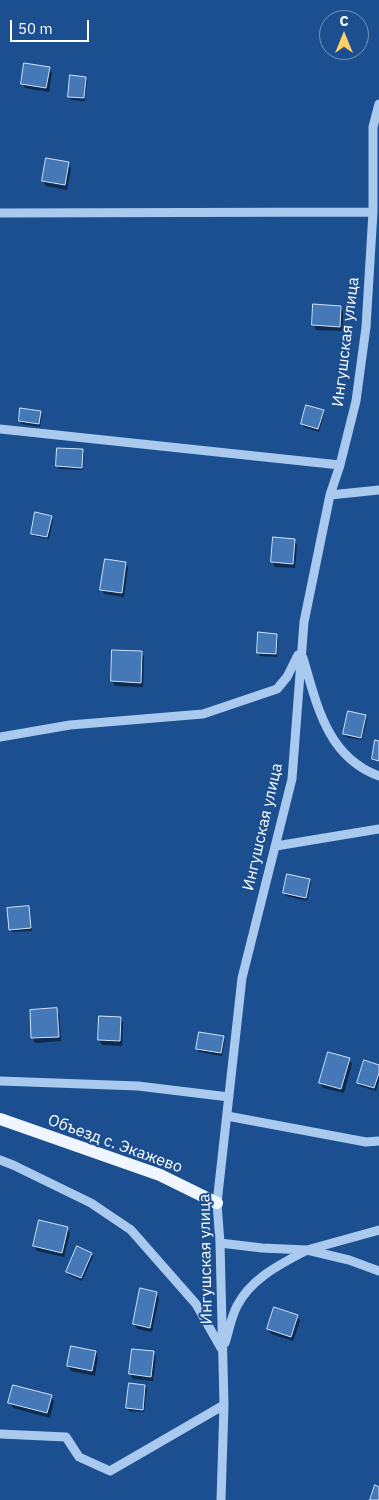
<!DOCTYPE html>
<html>
<head>
<meta charset="utf-8">
<style>
  body { margin:0 }
  #map { position:relative; width:379px; height:1500px; overflow:hidden; background:#1b4f8f; font-family:"IBM Plex Sans",sans-serif }
  canvas { display:block }
  .north { position:absolute; left:319px; top:10px; width:50px; height:50px; box-sizing:border-box; background:#1b4f8f; border:1px solid #7695bc; border-radius:50%; rotate:0deg; font-size:14px; font-weight:700; line-height:20px; text-align:center; color:#fff }
  .north::after { content:''; display:block; margin:auto; width:18px; height:22px; background:#ffd166; clip-path:polygon(50% 0,100% 100%,50% 72%,0 100%) }
  .scale { position:absolute; left:10px; top:20px; width:79px; height:22px; box-sizing:border-box; border:2px solid #fff; border-top:0; padding-left:6px; font-size:15px; line-height:18px; white-space:nowrap; color:#fff; -webkit-text-stroke:4px #1b4f8f; paint-order:stroke }
</style>
</head>
<body>
<div id="map">
<canvas width="379" height="1500"></canvas>
<div class="north">С</div>
<div class="scale">50 m</div>
</div>
<script>
const ctx = document.querySelector('canvas').getContext('2d');
ctx.lineJoin = 'round';
function fill(path, color) {
  ctx.fillStyle = color;
  ctx.fill(path, 'evenodd');
}
function trace(path, color, width, dash) {
  ctx.strokeStyle = color;
  ctx.lineWidth = width;
  ctx.lineCap = dash ? 'butt' : 'round';
  ctx.setLineDash(dash || []);
  ctx.stroke(path);
}
function drawText(font, color, halo, rows, align = 'center') {
  ctx.font = font + ' "IBM Plex Sans",sans-serif';
  ctx.lineWidth = 4;
  ctx.setLineDash([]);
  ctx.textBaseline = 'middle';
  ctx.strokeStyle = halo;
  ctx.fillStyle = color;
  for (const [text, x, y, turn = 0] of rows) {
    ctx.save();
    ctx.translate(x, y);
    ctx.rotate((+turn || 0) * Math.PI / 180);
    ctx.textAlign = isNaN(turn) ? turn : align;
    if (halo) ctx.strokeText(text, 0, 0);
    ctx.fillText(text, 0, 0);
    ctx.restore();
  }
}
fill(new Path2D(`
  M49,68L52,73L49,92L25,88L22,83Z
  M85,78L87,81L85,101L71,100L69,97Z
  M68,163L71,168L67,190L46,186L43,181Z
  M341,307L343,312V331L316,330L314,325Z
  M323,411L324,414L319,432L304,427L302,424Z
  M40,412L42,415L40,427L22,424L20,421Z
  M58,449L82,450L84,453L83,470L59,469L57,466Z
  M51,517L53,520L49,539L34,536L32,533Z
  M294,540L297,545L295,568L275,567L272,562Z
  M125,563L128,568L124,597L104,594L102,589Z
  M276,635L278,638L277,657L260,656L258,653Z
  M113,651L141,652L144,657L143,687L115,686L112,681Z
  M365,716L367,719L362,740L346,737L344,734Z
  M310,880L311,883L307,901L286,896L284,893Z
  M28,908L30,911L32,931L12,932L10,929Z
  M57,1010L59,1015L61,1041L35,1043L33,1038Z
  M121,1018L123,1023L122,1046L102,1045L99,1040Z
  M223,1037L225,1040L222,1056L199,1052L197,1049Z
  M349,1059L352,1064L344,1093L323,1088L320,1083Z
  M379,1066V1081L376,1091L360,1086L358,1083Z
  M67,1228L70,1233L64,1257L37,1251L34,1246Z
  M91,1254L93,1257L82,1281L69,1275L67,1272Z
  M156,1293L159,1298L152,1332L137,1329L134,1324Z
  M297,1316L300,1321L293,1341L271,1334L268,1329Z
  M96,1352L98,1357L95,1376L71,1371L68,1366Z
  M153,1352L156,1357L153,1381L133,1379L130,1374Z
  M145,1386L147,1389L144,1412L129,1411L127,1408Z
  M51,1397L54,1401L50,1418L13,1408L10,1403Z`), '#0007');
const building = new Path2D(`
  M24,63L50,67L46,88L21,84Z
  M70,75L86,77L84,98L68,97Z
  M46,158L69,162L65,185L42,181Z
  M313,304L341,306L340,327L312,325Z
  M306,405L324,410L318,429L301,424Z
  M20,408L41,411L39,424L19,421Z
  M57,448L83,449L82,468L56,466Z
  M35,512L52,516L47,537L31,534Z
  M273,537L295,539L293,564L271,562Z
  M105,559L126,562L122,593L100,590Z
  M258,632L277,634L276,654L257,653Z
  M112,650L142,651L141,683L111,681Z
  M348,711L366,715L361,738L343,734Z
  M375,740L379,741V761L372,759Z
  M287,874L310,879L306,898L283,893Z
  M29,906L31,928L9,930L7,908Z
  M57,1008L59,1037L31,1038L30,1010Z
  M99,1016L121,1017L120,1041L98,1040Z
  M199,1032L224,1036L221,1053L196,1049Z
  M328,1052L350,1058L341,1089L319,1083Z
  M364,1060L379,1065V1073L374,1088L357,1083Z
  M39,1220L68,1227L62,1253L33,1246Z
  M77,1246L92,1253L81,1278L66,1272Z
  M140,1288L157,1292L150,1328L133,1324Z
  M274,1307L298,1315L291,1337L267,1329Z
  M71,1346L96,1351L92,1371L67,1366Z
  M132,1349L154,1351L151,1377L129,1374Z
  M129,1383L145,1385L143,1410L126,1408Z
  M13,1385L52,1395L47,1413L8,1403Z
  M375,1485L379,1487V1500H370Z`);
fill(building, '#4478b7');
trace(building, '#cfe3fa', 1);
trace(new Path2D(`
  M0,213L373,212
  M0,429L340,465
  M330,495L379,490
  M303,658C317,705 327,757 379,776
  M0,737L70,725L203,714L277,689L287,677L298,655
  M276,846L379,829
  M0,1081L138,1086L229,1097
  M227,1116L366,1142L379,1141
  M0,1160L13,1165L91,1203L131,1230L196,1304L221,1348
  M220,1243L262,1248L307,1250L379,1230
  M225,1343C229,1331 231,1317 237,1306C251,1278 281,1264 307,1250L349,1260L379,1271
  M0,1434L66,1437L79,1457L110,1471L224,1405
  M221,1500L224,1405L220,1243L217,1203L242,978L292,779L304,622L330,495L340,465L356,401L366,327L373,212V127L379,104`), '#a9c9ee', 9);
trace(new Path2D(`
  M0,1119L160,1175L217,1203`), '#f0f6ff', 12);
drawText('16px', '#fff', '#1b4f8f', [
  ["Ингушская улица",346,342,-83],
  ["Ингушская улица",263,827,-77],
  ["Объезд с. Экажево",115,1144,20],
  ["Ингушская улица",206,1259,-91]
]);
</script>
</body>
</html>
